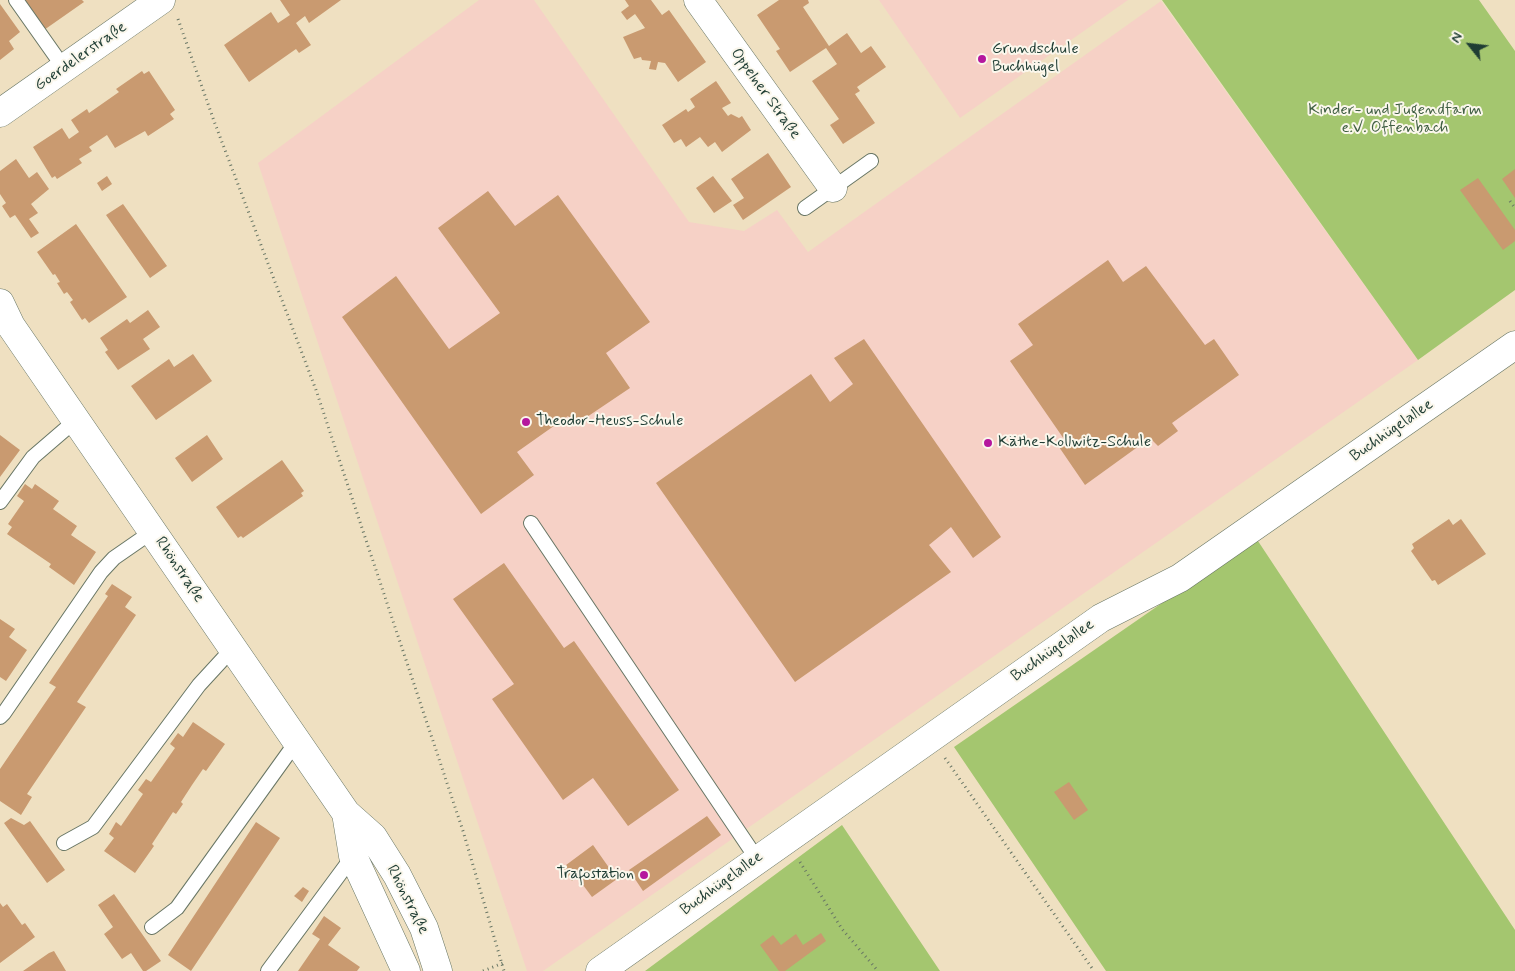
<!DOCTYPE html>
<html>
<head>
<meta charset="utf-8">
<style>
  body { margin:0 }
  #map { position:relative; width:1515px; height:971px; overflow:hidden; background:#efe0c1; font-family:Mynerve,sans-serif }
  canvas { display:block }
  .north { position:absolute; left:1445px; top:20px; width:50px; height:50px; -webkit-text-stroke:4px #fbf7ec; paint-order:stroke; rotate:299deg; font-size:14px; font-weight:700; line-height:20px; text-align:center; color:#1f3d34 }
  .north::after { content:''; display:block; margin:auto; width:18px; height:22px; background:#1f3d34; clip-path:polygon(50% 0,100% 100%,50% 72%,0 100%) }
</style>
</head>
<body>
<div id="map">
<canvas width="1515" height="971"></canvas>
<div class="north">N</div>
</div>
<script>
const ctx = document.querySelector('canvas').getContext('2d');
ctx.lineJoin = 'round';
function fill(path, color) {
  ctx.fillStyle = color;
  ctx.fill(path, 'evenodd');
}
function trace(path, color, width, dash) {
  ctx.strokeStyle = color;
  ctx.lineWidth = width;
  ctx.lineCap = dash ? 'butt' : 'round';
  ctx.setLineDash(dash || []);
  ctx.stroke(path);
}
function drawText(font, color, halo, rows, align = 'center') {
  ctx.font = font + ' Mynerve,sans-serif';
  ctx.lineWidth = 4;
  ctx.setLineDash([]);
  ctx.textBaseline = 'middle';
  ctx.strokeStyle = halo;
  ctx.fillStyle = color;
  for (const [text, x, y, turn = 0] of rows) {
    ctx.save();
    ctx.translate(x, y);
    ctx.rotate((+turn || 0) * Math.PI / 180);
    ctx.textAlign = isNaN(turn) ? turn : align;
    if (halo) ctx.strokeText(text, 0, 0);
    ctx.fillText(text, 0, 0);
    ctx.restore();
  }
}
fill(new Path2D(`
  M479,0H534L689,222L744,231L777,210L808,252L1161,1L1418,360L543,971H527L258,163Z
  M879,0H1128L960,118Z`), '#f6d1c6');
fill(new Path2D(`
  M1162,0H1479L1515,51V290L1418,360Z
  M1256,538L1515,930V971H1106L954,747Z
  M842,825L940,971H645Z`), '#a4c66f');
fill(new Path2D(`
  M23,0H82L84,2L44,30Z
  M280,0H341L309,23L305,16L296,23L311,45L299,53L296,49L249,82L224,45L271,12L278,23L290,15Z
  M625,0H651L662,15L669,10L706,62L678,82L665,63L658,62L656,70L649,69L651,61L642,60L641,57L634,59L623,37L645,28L635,14L627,20L621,12L629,6Z
  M779,0H808L809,3L803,7L829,46L847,33L861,53L871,46L886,67L857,87L860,91L855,94L875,123L843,144L830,125L839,119L812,81L837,64L826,48L790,72L776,51L780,49L757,15Z
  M0,4L20,32L9,41L14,49L0,60Z
  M142,71L144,74L149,71L175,110L170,114L174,119L148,136L145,131L115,148L107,135L89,147L92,151L79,159L82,163L57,179L55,176L52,178L33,147L62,128L69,139L79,132L71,120L87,109L89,113L119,92L116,89Z
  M716,81L731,103L722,108L728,116L731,114L739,118L742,116L751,130L722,152L715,142L708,147L700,137L686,147L681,139L674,143L662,125L686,109L688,112L695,107L690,99Z
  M768,153L791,187L743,220L733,205L744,198L731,179Z
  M16,159L29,178L37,172L49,189L31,204L38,213L29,219L39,233L31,238L15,215L10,218L2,206L6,203L0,194V171Z
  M1515,169V198L1502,179Z
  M107,176L112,184L102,191L97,183Z
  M713,176L732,201L714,213L696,188Z
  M1478,178L1515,230V241L1503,250L1460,190Z
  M488,191L515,226L558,195L650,322L606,353L630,388L575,425L568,416L517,452L534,475L481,514L342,317L396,276L449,349L500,313L438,228Z
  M123,204L167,266L150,278L106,215Z
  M76,224L127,297L89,323L85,318L82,320L70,302L73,300L67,292L64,294L57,283L60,282L55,274L53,275L37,252Z
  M1108,260L1123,282L1146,266L1205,345L1214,339L1239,375L1172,423L1178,431L1158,446L1150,438L1085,485L1059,447L1066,442L1010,361L1033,345L1018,324Z
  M148,310L160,327L143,339L150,349L118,370L105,352L108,350L100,338L127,319L130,323Z
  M864,339L1001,537L973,558L951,527L929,545L951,572L795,682L656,483L811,374L830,402L853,384L834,358Z
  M193,354L212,381L156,420L131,386L169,359L174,367Z
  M0,435L20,450L0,477Z
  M207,435L223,459L192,482L175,458Z
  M282,460L304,491L301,493L303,496L243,538L241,536L238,538L216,507Z
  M25,484L32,489L35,484L59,501L53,509L77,526L71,535L96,552L74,585L49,567L51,564L7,534L12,527L8,524L24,501L17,496Z
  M1449,519L1453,525L1461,519L1486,554L1438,585L1435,580L1432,581L1411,551L1414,548L1412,544Z
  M504,563L564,648L574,641L679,790L628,826L593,778L563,800L492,699L514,684L453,599Z
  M112,584L132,597L125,607L136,615L77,702L86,707L27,794L32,797L21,815L0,801V769L56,687L49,683L108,596L105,594Z
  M0,619L15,629L9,637L27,650L6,681L0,677Z
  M193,722L225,744L206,771L203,769L192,785L181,802L183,804L176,814L173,812L152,844L154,846L135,873L104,851L114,838L109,834L116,822L121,826L143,794L138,790L146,779L151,782L175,748L170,744L178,733L183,737Z
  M1069,782L1088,810L1074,820L1054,792Z
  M707,816L721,835L643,891L629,870Z
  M11,818L24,825L30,821L65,870L47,883L4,823Z
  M256,822L280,838L191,971L168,955Z
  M593,845L617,879L592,897L577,877L572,881L562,868Z
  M303,887L309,891L302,902L294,896Z
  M114,894L161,961L146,971H143L131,953L122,959L104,934L113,927L98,905Z
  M0,903L3,907L7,904L22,925L25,923L35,937L0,963Z
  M324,916L341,928L328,945L360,967L357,971H298L320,939L312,934Z
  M821,933L826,941L785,971H779L760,945L773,935L781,945L796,934L803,945Z
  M54,951L66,971H23L49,953Z`), '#c99a70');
const service = new Path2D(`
  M16,0L64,68
  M805,208L871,161
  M0,502L33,457L76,420
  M531,523L757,859
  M0,717L4,713L101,572L114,558L153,531
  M64,843L93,827L199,685L233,648
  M152,927L177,908L297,741
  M268,971L353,856`);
const minor = new Path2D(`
  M698,0L833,188
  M0,113L161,0
  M600,971L1101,618L1180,578L1515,345`);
const primary = new Path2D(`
  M0,303L11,326L346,813L373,837L397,875L424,928L438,971
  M346,813L353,856L406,971`);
trace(service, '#687665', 16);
trace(minor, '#687665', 29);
trace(primary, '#687665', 29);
trace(new Path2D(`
  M178,19L214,121L316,390L463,831L504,971
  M1510,201L1515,208
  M945,758L1094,971
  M800,862L842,929L878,971
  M483,971L503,963`), '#687665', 3, [1, 4]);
trace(service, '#fff', 14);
trace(minor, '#fff', 28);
trace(primary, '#fff', 28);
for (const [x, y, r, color] of [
  [982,59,5,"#b5179e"],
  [526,422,5,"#b5179e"],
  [988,443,5,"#b5179e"],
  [644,875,5,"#b5179e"]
]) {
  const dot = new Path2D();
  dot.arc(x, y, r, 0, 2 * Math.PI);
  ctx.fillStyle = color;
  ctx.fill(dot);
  trace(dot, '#fbf7ec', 2);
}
drawText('16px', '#1f3d34', '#fbf7ec', [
  ["Grundschule",992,50],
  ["Buchhügel",992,68],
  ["Theodor-Heuss-Schule",536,422],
  ["Käthe-Kollwitz-Schule",998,443],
  ["Trafostation",634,875,"right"]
], 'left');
drawText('16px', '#1f3d34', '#fbf7ec', [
  ["Goerdelerstraße",81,57,-35],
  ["Oppelner Straße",765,94,54],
  ["Buchhügelallee",1392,431,-35],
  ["Rhönstraße",179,570,56],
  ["Buchhügelallee",1053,651,-35],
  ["Buchhügelallee",722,884,-36],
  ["Rhönstraße",407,900,63]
]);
drawText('16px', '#405f43', '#fbf7ec', [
  ["Kinder- und Jugendfarm",1395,111],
  ["e.V. Offenbach",1395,129]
]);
</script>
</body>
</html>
